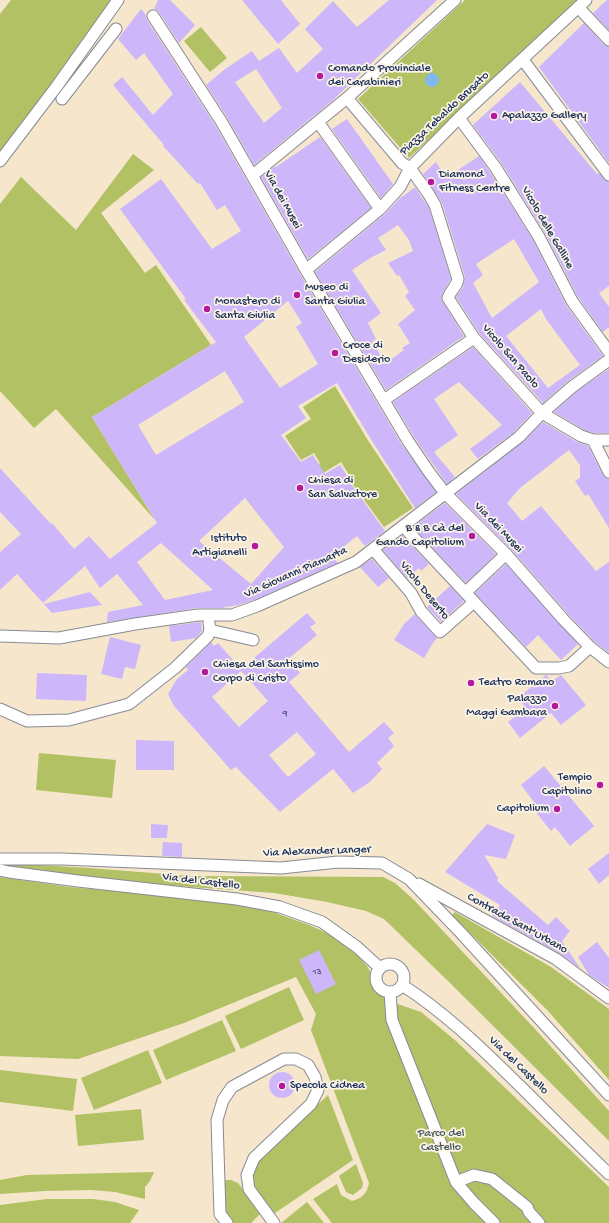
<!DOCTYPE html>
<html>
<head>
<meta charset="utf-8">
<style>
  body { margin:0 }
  canvas { display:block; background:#f5e6cc }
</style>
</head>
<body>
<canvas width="609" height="1223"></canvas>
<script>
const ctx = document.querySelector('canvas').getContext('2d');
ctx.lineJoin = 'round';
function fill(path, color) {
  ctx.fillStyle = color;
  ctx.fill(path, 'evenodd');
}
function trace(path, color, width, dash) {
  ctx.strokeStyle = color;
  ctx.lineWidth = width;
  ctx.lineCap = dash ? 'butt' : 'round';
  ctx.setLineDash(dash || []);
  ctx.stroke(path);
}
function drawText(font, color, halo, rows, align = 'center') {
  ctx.font = font + ' "Gochi Hand",sans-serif';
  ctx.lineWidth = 3.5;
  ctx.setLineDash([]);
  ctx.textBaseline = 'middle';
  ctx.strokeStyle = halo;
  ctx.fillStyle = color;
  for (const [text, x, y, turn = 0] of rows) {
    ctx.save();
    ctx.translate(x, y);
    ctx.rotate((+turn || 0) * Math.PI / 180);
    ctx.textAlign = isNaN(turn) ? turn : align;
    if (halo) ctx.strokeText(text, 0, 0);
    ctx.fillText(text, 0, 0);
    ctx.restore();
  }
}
fill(new Path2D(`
  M11,0H114L0,155V14Z
  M465,0H578L409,158L358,99ZM428,75L439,79L436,85L432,87L427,85L425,81Z
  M201,27L227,58L210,72L184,41Z
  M133,154L154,170L101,213L145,273L156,265L211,345L92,417L155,520L56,409L34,428L0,391V204L21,177L76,230Z
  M335,386L369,442L413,508L384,527L351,482L353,481L341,462L320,475L315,467L320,463L314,453L301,460L285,436L311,419L303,407Z
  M39,753L116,760L112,798L36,790Z
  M13,864H21L89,868L191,876L383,877L395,883L414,900L535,1029L609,1111V1141L447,980L384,919L366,911L327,902L274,893L191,887L13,870L10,867Z
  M0,877L69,887L181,897L253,905L309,925L327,933L340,942L355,953L367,966L386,1000L421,1012L456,1041L609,1187V1223H332L313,1199L337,1184L341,1195L352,1201C362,1198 367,1194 369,1183L311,1030L316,1014L296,977L184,1023L78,1059L0,1056Z
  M455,912L551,967L609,1009V1080L548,1011L452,915Z
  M289,987L304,1020L241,1049L225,1016Z
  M222,1020L236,1051L166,1080L153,1050Z
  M148,1050L162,1083L94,1110L81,1078Z
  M0,1070L77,1079L73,1111L0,1102Z
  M328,1095L353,1160L272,1215L253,1187L251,1174L257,1161Z
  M141,1109L144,1140L78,1146L75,1115Z
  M356,1164L363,1183L362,1188L353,1195L346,1192L339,1176Z
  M154,1172L150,1181L145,1187V1199L115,1192L91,1190L45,1191L0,1194V1180L27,1175Z
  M222,1180H231L238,1183L261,1213L251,1223H232L224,1213Z
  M47,1199H93L115,1202L139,1210L130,1223H0V1205Z
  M307,1202L324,1223H281Z`), '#b1c164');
fill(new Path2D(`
  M425 80a7 7 0 1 1 14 0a7 7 0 1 1-14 0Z`), '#82b7f0');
fill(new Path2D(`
  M158,0H170L195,25L179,43L159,12L154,9Z
  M242,0H281L300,24L278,44Z
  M389,0H437L332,101L254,165L227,117L206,85L225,69L252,51L259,61L279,48L297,73L323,49L305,29L333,1L357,27ZM256,69L282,108L264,123L235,82Z
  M607,0H609V30L593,13Z
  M141,9L146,15L147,20L215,125L300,274L402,445L436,492L415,508L372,441L337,383L298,406L306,418L281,435L301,462L313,455L325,474L340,465L350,480L349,481L385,531L365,546L357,536L332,556L338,563L254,600L238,605L221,608H197L107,622L108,612L143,605L117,574L100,588L85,566L43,603L17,574L0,590V552L21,534L0,512V468L51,524L52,523L74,549L89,536L110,559L157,523L92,417L216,342L184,300L186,299L120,209L161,179L212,249L241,231L225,205L217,210L200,183L198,184L163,146L164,145L113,85L122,77L153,115L173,94L144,53L136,60L118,39ZM288,301L302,323L296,327L318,364L280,388L244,337ZM225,371L244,402L156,455L138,425ZM245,498L284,547L251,584L199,541ZM161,543L213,590L165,600L137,562Z
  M584,23L604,45L609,47V163L539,67Z
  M520,82L597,174L599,173L604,179L609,182V286L599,293L609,307V327L603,332L578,297L545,233L502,164L473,125Z
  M347,119L393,184L381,198L332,129Z
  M320,137L371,208L308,259L261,177L275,166L276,167Z
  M479,156L490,172L533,240L566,305L603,356L568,381L543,403L480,334L456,297L463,287L465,277L442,203L423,174L436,162L446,178ZM514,239L539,282L492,318L473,283L483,275L476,264ZM541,309L546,319L580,365L548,388L506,336Z
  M415,187L429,208L451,279L443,292L441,299L464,336L386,390L315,272L385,214L402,196V197ZM398,225L409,240L413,251L388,263L397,276L399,275L409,292L405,296L415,310L398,324L410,343L402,348L404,350L386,363L372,342L376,339L368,323L381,313L352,270L372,257L386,250L378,238Z
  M473,347L532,413L514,432L478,459L470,449L502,425L459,382L434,399L458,435L434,452L455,477L447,484L414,437L393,402Z
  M609,369V433H594L584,430L554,412L576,392Z
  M543,422L577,442L588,446L603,475L606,478L609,479V528L588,494L585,496L575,481L580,478V465L569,450L520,488L507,503L522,521L541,506L596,571L609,562V653L595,642L568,614L511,549L456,494L523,442Z
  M445,503L496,554L466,583L413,527Z
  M402,535L429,564L421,571L419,568L407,578L383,550Z
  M372,559L389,578L378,587L360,567Z
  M506,564L578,644L561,660L538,635L526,647L475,593Z
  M450,586L464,601L441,622L427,607Z
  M90,592L102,605L52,613L44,604Z
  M307,613L316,623L310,627L317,635L288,659L300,673L289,682L349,752L384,722L394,733L388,738L394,746L377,763L382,769L370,782L353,793L333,769L280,812L236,767L231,770L174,706L168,694L177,679L188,670L186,667L211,642L214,646L218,643L241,669ZM241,671L268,701L239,727L212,697ZM297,732L316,754L288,777L269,755Z
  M415,614L437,638L433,643L424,658L394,640L404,624Z
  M201,622L202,631L196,638L171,642L169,626Z
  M110,637L141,645L135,669L125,667L122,679L101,674Z
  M37,673L87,675L86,701L36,699Z
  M546,675L552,681L561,675L586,705L561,725L551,713L520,738L508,722L526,708L518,698Z
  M136,740L174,741V770H136Z
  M544,766L594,826L570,846L555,827L551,831L530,805L534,802L521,785Z
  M151,824L168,825L167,838H151Z
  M487,824L515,835L506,859L484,855L498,878L497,881L548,925L556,917L570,931L562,941L580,968L559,953L492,916L500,905L445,872Z
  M163,842L182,843V857L162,856Z
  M609,853V875L599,884L588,869Z
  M597,942L609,958V988L589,975L578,957Z
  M319,950L336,984L316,994L299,960Z
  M269 1085a13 13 0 1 1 26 0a13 13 0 1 1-26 0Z`), '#cdb6fa');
const street = new Path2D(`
  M578,7L609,40
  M153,16L221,121L306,270L408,441L429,472L445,493L506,554L563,619L590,647L609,662
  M523,60L609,175
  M347,98L402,163L410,168L459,118L586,0
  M62,99L116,29
  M459,118L496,168L539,237L572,301L609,352
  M318,122L380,209
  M0,161L57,86L118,0
  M253,175L347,98L455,0
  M306,270L380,209L400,187L410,168L428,193L435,205L458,279C457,287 451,289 448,298L474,338L542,413L581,436L593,440H609
  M384,400L474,338
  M593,440L609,472
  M403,526L536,668H559L569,666L590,647
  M373,549L411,593L421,611L440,632L474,602
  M466,592L506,554
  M209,623L210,630L253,640
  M0,636L59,638L135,624L198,615H232L257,606L356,562L519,437L542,413L572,387L609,360
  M0,709L27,721L69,720L129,704L175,668L208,636L210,630
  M0,859H62L281,868L338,862L382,863L409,879L461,933L609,1095
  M0,870L9,872L78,881L237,899L280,907L322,922L357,947L380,968
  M419,884L556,959L609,998
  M376 978a14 14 0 1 1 28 0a14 14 0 1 1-28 0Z
  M402,985C446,1013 483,1050 520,1086C550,1116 579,1145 609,1174
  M390,992L392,1020L456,1182L474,1203L494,1223
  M456,1182L474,1175L492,1179L527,1207L529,1212L539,1223
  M227,1223L220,1214L217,1120L223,1100L232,1087L284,1059H296L308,1065L315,1077L318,1090L311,1104L254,1158L247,1175L249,1189L274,1223`);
trace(street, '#888a95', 13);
trace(street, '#fff', 11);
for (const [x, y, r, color] of [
  [320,76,4,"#b5179e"],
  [494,116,4,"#b5179e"],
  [431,182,4,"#b5179e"],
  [297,295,4,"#b5179e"],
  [207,309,4,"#b5179e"],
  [335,353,4,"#b5179e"],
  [300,488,4,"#b5179e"],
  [472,536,4,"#b5179e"],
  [255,546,4,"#b5179e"],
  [205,672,4,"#b5179e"],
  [471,683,4,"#b5179e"],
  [555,706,4,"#b5179e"],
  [600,785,4,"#b5179e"],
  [557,809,4,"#b5179e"],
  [282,1086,4,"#b5179e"]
]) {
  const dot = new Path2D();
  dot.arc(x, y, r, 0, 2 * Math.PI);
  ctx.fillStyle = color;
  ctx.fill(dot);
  trace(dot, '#fcf5e5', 1.5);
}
drawText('10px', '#485185', null, [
  ["9",285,714],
  ["13",317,972]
]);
drawText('12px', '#1b2f5e', '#fcf5e5', [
  ["Comando Provinciale",328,69],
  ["dei Carabinieri",328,83],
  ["Apalazzo Gallery",502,116],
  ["Diamond",439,175],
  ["Fitness Centre",439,189],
  ["Museo di",305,288],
  ["Santa Giulia",305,302],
  ["Monastero di",215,302],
  ["Santa Giulia",215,316],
  ["Croce di",343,346],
  ["Desiderio",343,360],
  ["Chiesa di",308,481],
  ["San Salvatore",308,495],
  ["B & B Cà del",464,529,"right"],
  ["Gando Capitolium",464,543,"right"],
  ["Istituto",247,539,"right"],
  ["Artigianelli",247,553,"right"],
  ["Chiesa del Santissimo",213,665],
  ["Corpo di Cristo",213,679],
  ["Teatro Romano",479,683],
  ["Palazzo",547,699,"right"],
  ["Maggi Gambara",547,713,"right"],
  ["Tempio",592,778,"right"],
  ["Capitolino",592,792,"right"],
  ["Capitolium",549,809,"right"],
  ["Specola Cidnea",290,1086]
], 'left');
drawText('12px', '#1b2f5e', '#fcf5e5', [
  ["Piazza Tebaldo Brusato",445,114,-43],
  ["Via dei Musei",282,200,61],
  ["Vicolo delle Galline",547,228,60],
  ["Vicolo San Paolo",510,357,49],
  ["Via dei Musei",498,528,46],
  ["Via Giovanni Piamarta",296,573,-24],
  ["Vicolo Deserto",424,591,51],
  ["Via Alexander Langer",317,852,-2],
  ["Via del Castello",201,882,7],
  ["Contrada Sant'Urbano",517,924,29],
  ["Via del Castello",518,1066,44]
]);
drawText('12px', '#485b60', '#fcf5e5', [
  ["Parco del",441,1134],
  ["Castello",441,1148]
]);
</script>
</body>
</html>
